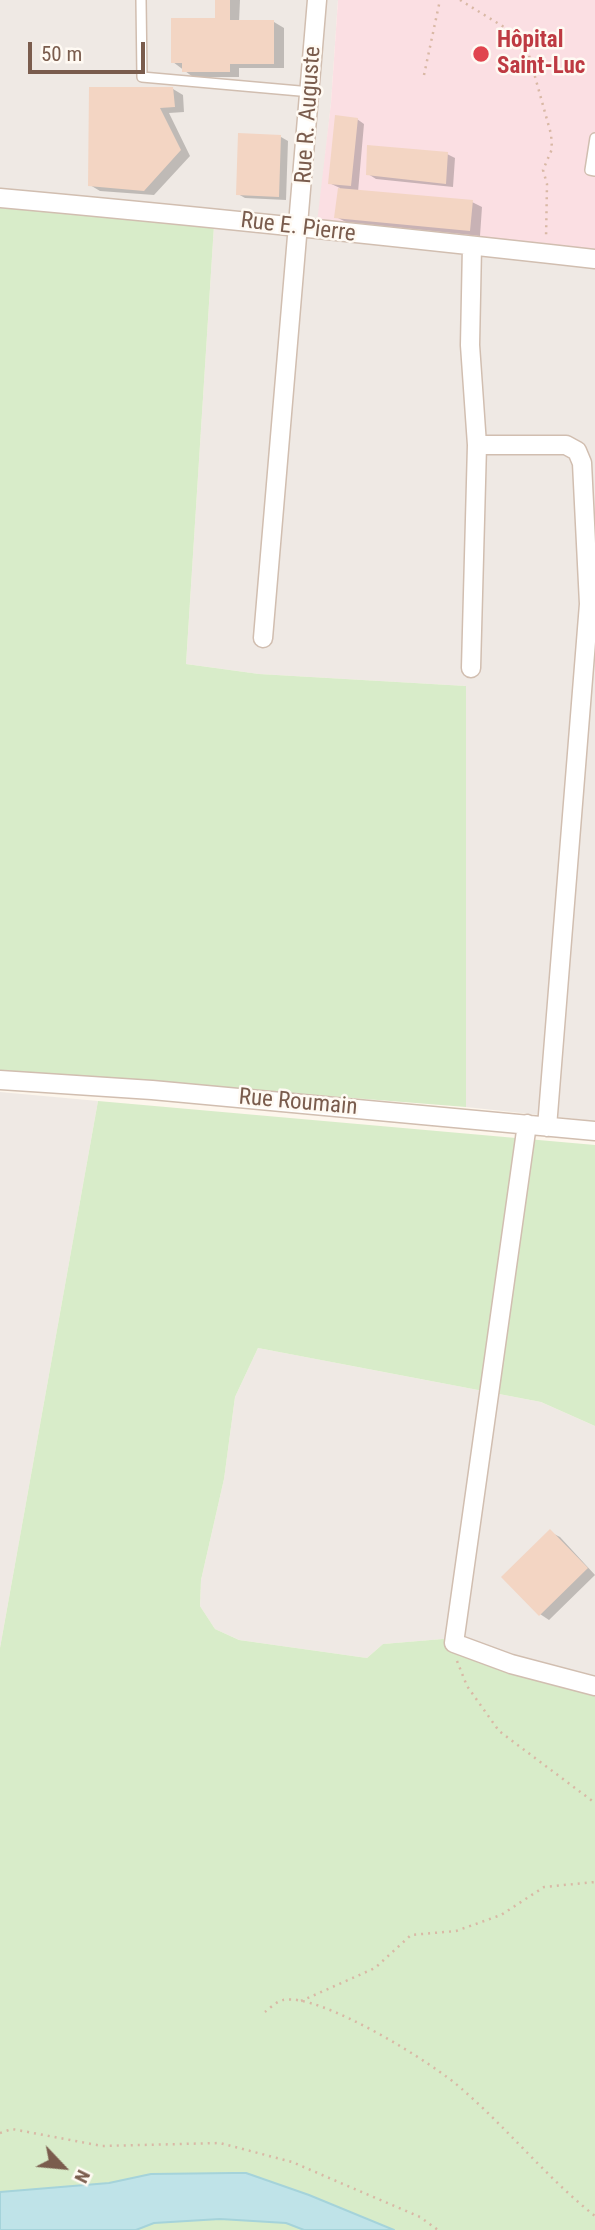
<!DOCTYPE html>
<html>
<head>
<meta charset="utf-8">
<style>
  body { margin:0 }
  #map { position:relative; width:595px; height:2230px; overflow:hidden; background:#fdf6ec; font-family:"Roboto Condensed",sans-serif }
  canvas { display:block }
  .north { position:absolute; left:28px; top:2132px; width:70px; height:70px; -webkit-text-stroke:5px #fffaf3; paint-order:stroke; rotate:116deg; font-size:19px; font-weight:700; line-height:28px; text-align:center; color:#7a5c4d }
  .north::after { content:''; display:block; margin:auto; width:24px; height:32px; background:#7a5c4d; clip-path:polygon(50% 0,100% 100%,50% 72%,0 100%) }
  .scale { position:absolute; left:28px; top:42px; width:117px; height:32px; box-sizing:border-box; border:4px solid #7a5c4d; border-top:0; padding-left:9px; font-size:21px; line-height:24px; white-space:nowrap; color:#7a5c4d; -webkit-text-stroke:5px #fffaf3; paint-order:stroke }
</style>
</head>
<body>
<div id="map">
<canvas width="595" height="2230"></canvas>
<div class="north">N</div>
<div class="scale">50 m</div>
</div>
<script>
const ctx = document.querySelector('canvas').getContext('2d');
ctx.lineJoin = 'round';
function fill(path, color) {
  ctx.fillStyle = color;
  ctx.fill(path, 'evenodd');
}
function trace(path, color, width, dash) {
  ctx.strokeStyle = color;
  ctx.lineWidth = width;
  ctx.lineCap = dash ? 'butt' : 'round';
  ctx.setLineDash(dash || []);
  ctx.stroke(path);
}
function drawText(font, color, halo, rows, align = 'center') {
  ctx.font = font + ' "Roboto Condensed",sans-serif';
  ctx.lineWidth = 5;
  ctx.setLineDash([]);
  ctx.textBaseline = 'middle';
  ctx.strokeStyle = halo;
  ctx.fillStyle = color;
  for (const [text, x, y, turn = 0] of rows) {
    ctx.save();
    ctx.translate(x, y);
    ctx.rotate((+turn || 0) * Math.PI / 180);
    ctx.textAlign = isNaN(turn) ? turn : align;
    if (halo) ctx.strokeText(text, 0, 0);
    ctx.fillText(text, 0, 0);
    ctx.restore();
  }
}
fill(new Path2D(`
  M0,0H338L331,103L318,223L595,250V1121L466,1107V686L259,674L186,664L214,225L0,205Z
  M0,1092L98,1101L0,1648Z
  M258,1348L541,1402L595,1426V1676L443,1639L383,1644L367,1658L239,1640L215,1629L200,1606L201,1580L224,1479L235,1397Z`), '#efe9e4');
fill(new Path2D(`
  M338,0H595V250L317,223L331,103Z`), '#fbdfe3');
fill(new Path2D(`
  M0,205L214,225L186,664L259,674L466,686V1107L0,1070Z
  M98,1101L595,1145V1426L541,1402L258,1348L235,1397L224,1479L201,1580L200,1606L215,1629L239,1640L367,1658L383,1644L443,1639L595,1676V2230H394L246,2173L151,2174L109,2183L0,2192V1648Z
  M220,2219L286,2223L304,2230H136L154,2223Z`), '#d8ecc9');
const water = new Path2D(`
  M233,2173H246L309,2195L394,2230H304L286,2223L220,2219L154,2223L136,2230H0V2192L109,2183L151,2174Z`);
fill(water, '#bfe3e8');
trace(water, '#a5d3da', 2);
fill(new Path2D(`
  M217,0H240L239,22H274L284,28V68H239V77H193L173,62L216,20Z
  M173,89L183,95L184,112L169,113L190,156L154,195L100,191L90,185Z
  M357,119L364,124L358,192L472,202L482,207L480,236L346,222L336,217L340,188L329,183Z
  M240,135L281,137L288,141L286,200L245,198L238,194Z
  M447,154L455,158L453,187L376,179L368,174Z
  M550,1532L560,1537L595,1575L549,1620L540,1614Z`), '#0003');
fill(new Path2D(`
  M215,0H230V20H274V64H230V72H182V63H171V18H215Z
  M89,87H173L175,107L160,108L181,150L144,191L88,186Z
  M335,115L358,118L351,186L328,184Z
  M238,133L281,135L279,197L236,195Z
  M367,145L448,152L446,184L366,175Z
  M338,188L473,200L470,231L334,218Z
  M550,1529L588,1568L539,1616L501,1577Z`), '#f3d5c3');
const service = new Path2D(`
  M141,0L142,77L311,92
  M595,138L590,170L595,171`);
const minor = new Path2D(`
  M0,198C199,216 397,237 595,259
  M477,445H566L577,451L582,463L589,604L547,1127
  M263,638L317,0
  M471,668L477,445L470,345L472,246
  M0,1080L152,1090L595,1131
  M527,1124L454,1643L511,1664L595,1686`);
trace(service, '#d1beb0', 12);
trace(minor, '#d1beb0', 21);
trace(new Path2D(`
  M460,0L512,32L527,48L551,134L552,149L543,170L547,184L546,239
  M424,75L440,0
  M457,1661L467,1686L499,1731L595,1803
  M301,2001L375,1968L411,1935L456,1931L501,1915L544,1887L595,1882
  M265,2012C270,2008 277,2001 283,2000C319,1992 435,2064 463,2090C509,2130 547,2178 595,2216
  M0,2133L12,2129L102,2146L220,2143L292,2162L420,2217L438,2230`), '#d9b8a5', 2.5, [2, 5]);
trace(service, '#fff', 9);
trace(minor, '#fff', 18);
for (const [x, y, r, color] of [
  [481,54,9,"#e0444e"]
]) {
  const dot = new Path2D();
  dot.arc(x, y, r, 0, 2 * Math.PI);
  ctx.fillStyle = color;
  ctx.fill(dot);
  trace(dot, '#fffaf3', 2.5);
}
drawText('bold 23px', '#be3a42', '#fffaf3', [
  ["Hôpital",497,41],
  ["Saint-Luc",497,67]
], 'left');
drawText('23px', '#7a5c4d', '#fffaf3', [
  ["Rue R. Auguste",309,115,-86],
  ["Rue E. Pierre",298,228,7],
  ["Rue Roumain",298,1103,5]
]);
</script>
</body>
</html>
